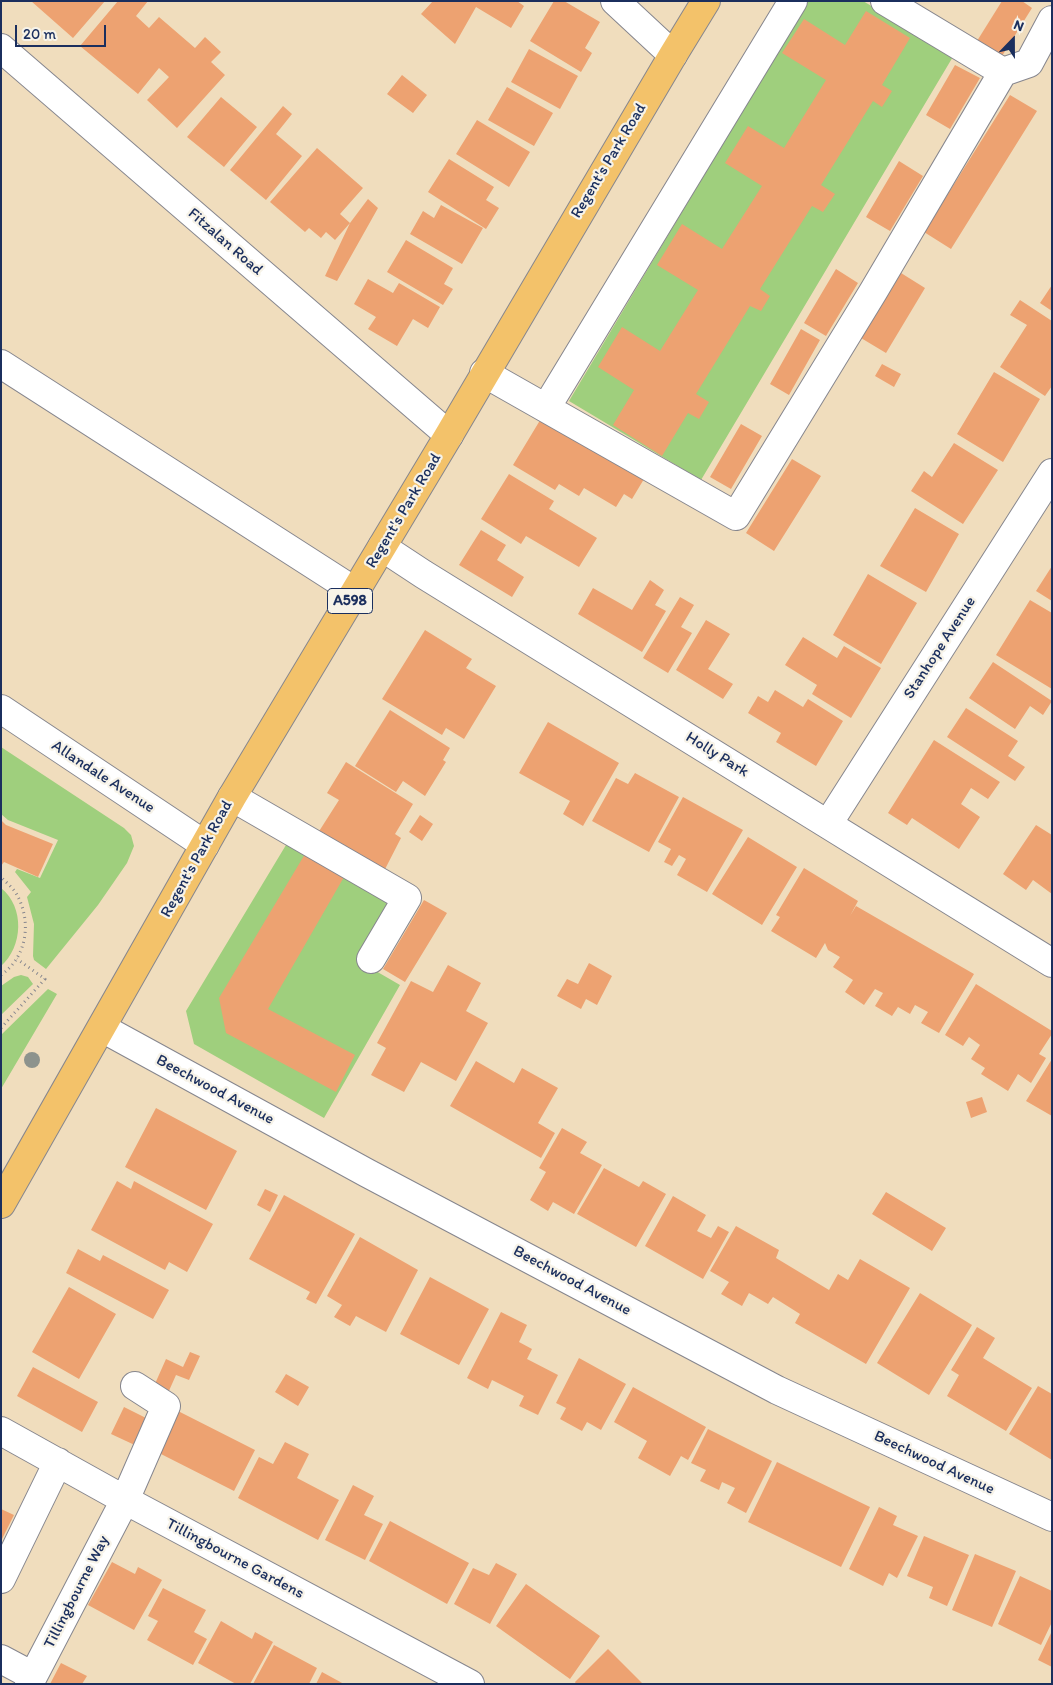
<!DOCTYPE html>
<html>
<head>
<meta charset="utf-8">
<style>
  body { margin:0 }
  #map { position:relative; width:1053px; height:1685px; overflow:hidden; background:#f0ddbd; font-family:Itim,sans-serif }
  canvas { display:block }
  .frame { position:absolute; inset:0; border:2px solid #1b2f5e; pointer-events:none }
  .north { position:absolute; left:988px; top:15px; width:50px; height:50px; -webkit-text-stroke:4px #f7f3e8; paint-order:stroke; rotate:22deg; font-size:14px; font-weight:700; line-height:20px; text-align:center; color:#1b2f5e }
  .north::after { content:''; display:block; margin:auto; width:18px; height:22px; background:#1b2f5e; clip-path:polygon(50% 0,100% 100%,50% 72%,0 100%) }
  .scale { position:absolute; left:15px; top:25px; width:91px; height:22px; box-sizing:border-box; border:2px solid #1b2f5e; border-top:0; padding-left:6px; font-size:15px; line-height:18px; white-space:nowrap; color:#1b2f5e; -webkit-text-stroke:4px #f7f3e8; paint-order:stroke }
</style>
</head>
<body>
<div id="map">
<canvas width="1053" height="1685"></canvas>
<div class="frame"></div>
<div class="north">N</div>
<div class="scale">20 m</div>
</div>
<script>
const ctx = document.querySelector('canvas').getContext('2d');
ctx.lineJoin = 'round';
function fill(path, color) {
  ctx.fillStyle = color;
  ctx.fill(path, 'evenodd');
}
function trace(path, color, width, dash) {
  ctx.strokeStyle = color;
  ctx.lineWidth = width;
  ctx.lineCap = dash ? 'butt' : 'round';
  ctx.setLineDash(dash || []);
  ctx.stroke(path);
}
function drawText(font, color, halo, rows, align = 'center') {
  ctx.font = font + ' Itim,sans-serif';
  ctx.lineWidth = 4.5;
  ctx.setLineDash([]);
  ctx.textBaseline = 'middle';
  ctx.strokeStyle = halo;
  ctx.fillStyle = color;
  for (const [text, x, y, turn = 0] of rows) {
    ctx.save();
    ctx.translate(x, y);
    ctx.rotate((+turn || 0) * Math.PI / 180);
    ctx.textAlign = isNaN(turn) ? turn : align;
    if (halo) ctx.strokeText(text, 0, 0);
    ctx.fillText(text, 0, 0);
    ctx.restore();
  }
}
fill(new Path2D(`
  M808,1H863L954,55L701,480L569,401Z
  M1,747L124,828L131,835L134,846L127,863L98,905L46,969L34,960L33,956L34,924L27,897L31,892L15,872L17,869L40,878L58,840L8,820L1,814Z
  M289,840L397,902L362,963L400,985L324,1118L194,1044L186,1011Z
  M1,888C25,907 23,947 1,966Z
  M21,975L28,977L33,984L1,1015V986L14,977Z
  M48,989L57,994L1,1089V1035Z`), '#9fcf7d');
fill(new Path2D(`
  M31,1H105L73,38Z
  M118,1H148L136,16L149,28L159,17L195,48L205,37L221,52L211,62L225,75L177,128L147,100L169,77L159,68L138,94L80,46Z
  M433,1H517L524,6L511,28L476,7L455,44L421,14Z
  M554,1H564L600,22L585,48L592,53L581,72L530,41Z
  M1002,1H1022L1032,8L1002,56L977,41Z
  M866,11L910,38L882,85L892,91L882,107L873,101L821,185L835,194L823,212L812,206L760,289L770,296L761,311L750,306L696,394L709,402L699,419L688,413L662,456L613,425L634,390L598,367L622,327L660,351L698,290L657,265L682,224L722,249L762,186L725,163L748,126L784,148L826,80L782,53L804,19L845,45Z
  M529,49L578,76L560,109L511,82Z
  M955,65L980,78L950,129L926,115Z
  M402,75L427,95L413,113L387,94Z
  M507,87L553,113L534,146L488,120Z
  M1010,95L1037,111L951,249L924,232Z
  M221,97L257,127L224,167L187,137Z
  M283,106L292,114L276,134L302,156L266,200L230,170Z
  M477,120L530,152L509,187L456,154Z
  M317,148L363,188L340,214L350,223L368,199L378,208L337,281L325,276L350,223L335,240L326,232L321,238L309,228L305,232L270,202Z
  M449,159L494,187L486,200L499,208L486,229L428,192Z
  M899,161L923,176L890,231L866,217Z
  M441,205L483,228L462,264L410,234L423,211L434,218Z
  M406,240L453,268L444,284L453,289L443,305L387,272Z
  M836,269L858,283L826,336L804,323Z
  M901,273L925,288L886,353L861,338Z
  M368,279L393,293L399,283L440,307L428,328L413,319L397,346L368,329L376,317L354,304Z
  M1052,285V311L1040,303Z
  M1020,300L1052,321V386L1045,396L1000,367L1027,325L1010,315Z
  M801,329L820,340L789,395L770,384Z
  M882,364L901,374L894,387L875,376Z
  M994,372L1040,399L1003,462L957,434Z
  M542,417L644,479L632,499L624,494L616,507L584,488L579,496L559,484L555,490L513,465Z
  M741,424L762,436L731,489L710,477Z
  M954,443L998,470L963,524L911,491L924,471L932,477Z
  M792,459L821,476L774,551L746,533Z
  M509,474L554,501L549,509L597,538L579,567L526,536L521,544L481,519Z
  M915,508L959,534L926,592L880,566Z
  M481,530L506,545L497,560L524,577L512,597L459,565Z
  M1052,566V601L1036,591Z
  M868,574L917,603L881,664L833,635Z
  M650,580L664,590L655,605L666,611L642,652L578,614L593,588L632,610Z
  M680,597L694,605L681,627L692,633L668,673L643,658Z
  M1030,600L1052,613V689L996,655Z
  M706,620L730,634L708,669L733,684L723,699L676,670Z
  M425,630L472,659L466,668L496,686L464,739L446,728L442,735L382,699Z
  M803,637L837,658L844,646L881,668L851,718L812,694L817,685L785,665Z
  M993,662L1052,701L1043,715L1030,706L1015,729L969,698Z
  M775,690L803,707L808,699L843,721L816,766L776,742L781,733L748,713L758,696L768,702Z
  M966,708L1018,741L1008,756L1025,767L1015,781L947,737Z
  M390,710L450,748L443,760L446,762L425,796L403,781L396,792L355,766Z
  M548,722L619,763L583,826L563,814L570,801L519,773Z
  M934,740L1000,782L988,799L971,788L961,804L980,817L959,849L912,818L907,825L888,813Z
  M346,762L413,804L395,834L401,838L382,875L316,836L339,800L327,793Z
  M635,773L679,797L649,852L592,821L616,778L628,784Z
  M683,797L743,830L707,892L677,875L686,859L679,855L672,866L664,862L671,849L658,842Z
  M420,815L433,824L422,841L409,832Z
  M1,820L6,825L53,844L38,877L4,862L1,866Z
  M1036,825L1052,835V894L1033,880L1026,890L1003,874Z
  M748,837L797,867L762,925L712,894Z
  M305,854L344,877L268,1009L355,1055L336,1092L226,1033L219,998Z
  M804,868L858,901L850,916L856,906L974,974L939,1033L921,1023L928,1012L915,1005L910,1014L898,1007L892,1016L875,1006L883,993L875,989L864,1005L845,992L853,980L833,967L840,957L828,950L825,943L816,958L771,931L780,917L776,915Z
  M424,900L447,913L405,982L383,969Z
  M589,963L612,976L597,1005L586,999L581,1009L557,996L567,979L578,984Z
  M448,965L481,983L466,1011L488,1023L456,1081L421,1062L404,1092L371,1075L386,1048L377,1043L411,981L433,992Z
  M976,984L1052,1031V1034L1039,1054L1046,1058L1031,1083L1018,1074L1008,1091L981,1074L985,1068L971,1059L980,1045L969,1037L963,1046L945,1035Z
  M1052,1059V1116L1026,1101Z
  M476,1061L514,1083L522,1068L558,1088L538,1123L555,1133L541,1158L450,1106Z
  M982,1097L987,1112L971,1118L966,1102Z
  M156,1108L237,1151L206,1210L125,1167Z
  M562,1128L587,1142L580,1153L602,1165L574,1214L553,1202L548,1211L530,1200L546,1172L539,1168Z
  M604,1168L639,1187L643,1181L666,1194L636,1247L577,1214Z
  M117,1181L131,1189L134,1181L213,1224L187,1272L169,1262L165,1270L91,1230Z
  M265,1189L278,1195L270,1212L257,1205Z
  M886,1192L946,1228L932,1251L872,1214Z
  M284,1195L355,1234L316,1304L306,1299L310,1292L249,1259Z
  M673,1196L706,1215L697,1231L711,1238L718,1226L729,1232L703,1279L645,1246Z
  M736,1226L779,1250L776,1258L829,1290L838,1274L848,1280L860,1259L910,1288L866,1364L795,1323L800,1314L773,1297L768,1304L749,1293L742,1306L721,1294L729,1282L710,1271Z
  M360,1237L418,1270L386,1332L356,1316L350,1326L334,1317L342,1305L327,1296Z
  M78,1249L100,1261L103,1255L169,1290L153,1319L66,1273Z
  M430,1277L489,1309L459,1365L400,1334Z
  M69,1287L116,1314L79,1379L32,1352Z
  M920,1293L972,1325L929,1395L877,1363Z
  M501,1312L527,1325L519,1342L532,1349L527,1359L558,1375L538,1415L519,1406L524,1396L492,1380L488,1389L467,1378Z
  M977,1327L995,1338L983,1358L1032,1388L1006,1431L947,1396L959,1375L951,1370Z
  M190,1352L200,1356L189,1380L176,1375L168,1393L154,1386L166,1359L183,1367Z
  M579,1358L626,1384L601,1430L587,1422L582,1431L560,1419L566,1408L556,1403Z
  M33,1367L98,1402L82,1432L17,1396Z
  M286,1374L309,1387L298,1406L275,1392Z
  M1038,1386L1052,1394V1460L1009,1434Z
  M633,1387L706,1427L688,1460L681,1456L670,1476L638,1458L647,1441L614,1422Z
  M124,1407L152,1421L139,1447L111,1434Z
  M178,1411L255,1450L234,1491L157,1452Z
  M708,1429L772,1461L746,1513L727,1503L735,1488L722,1482L719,1490L700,1481L706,1470L691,1463Z
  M285,1442L309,1454L297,1478L339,1500L318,1540L238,1498L259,1457L273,1464Z
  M777,1462L870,1507L841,1567L748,1522Z
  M353,1485L374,1496L364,1515L383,1524L365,1560L325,1540Z
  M879,1507L897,1516L893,1525L918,1536L897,1578L889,1573L883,1586L849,1569Z
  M1,1509L14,1515L1,1541Z
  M390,1521L469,1563L447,1604L369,1561Z
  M924,1536L969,1555L947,1606L929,1598L933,1587L907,1576Z
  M975,1554L1016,1571L992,1627L952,1610Z
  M112,1562L135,1574L138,1567L162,1580L134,1630L88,1605Z
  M496,1563L517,1574L490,1624L454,1604L473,1568L489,1575Z
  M1020,1576L1052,1591V1622L1041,1645L998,1624Z
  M526,1584L600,1636L570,1679L496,1626Z
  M163,1588L206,1610L194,1632L207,1639L193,1665L147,1640L158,1621L148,1616Z
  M221,1621L252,1639L255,1632L273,1642L250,1684H236L198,1663Z
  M1052,1631V1667L1038,1660Z
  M274,1645L317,1668L309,1684H253Z
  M608,1649L643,1684H576L575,1682Z
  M61,1663L87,1676L82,1684H50Z
  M322,1672L344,1684H316Z`), '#eda271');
const minor = new Path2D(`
  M615,1L673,55
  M1,48L449,435
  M1003,72L1029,63L1052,20
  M1,364L356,592
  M484,373L736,516L873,292L1003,72L885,1
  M546,408L793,1
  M382,547L423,574L1052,963
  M1,709L205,845
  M232,797L407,898L371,959
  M828,824L1052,473
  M102,1028L367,1173L777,1390L1052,1517
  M1,1431L125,1500L470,1684
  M1,1579L58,1462
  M1,1659L33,1676
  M29,1684L125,1500L166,1406L135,1386`);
const major = new Path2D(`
  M1,1204L232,797L449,435L673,55L706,1`);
trace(minor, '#86868e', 30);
trace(major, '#86868e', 30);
trace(new Path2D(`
  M1,975C27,957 32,922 17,895C14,889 7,883 2,878
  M1,1028L45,979L17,959`), '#86868e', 3, [1, 4]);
trace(minor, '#fff', 28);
trace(major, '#f3c26a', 28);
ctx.fillStyle = '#8d938d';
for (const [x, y] of [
  [32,1060]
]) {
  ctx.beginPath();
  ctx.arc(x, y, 8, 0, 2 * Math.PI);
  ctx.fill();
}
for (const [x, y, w] of [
  [350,601,45]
]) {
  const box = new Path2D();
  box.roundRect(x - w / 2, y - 12.5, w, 25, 4);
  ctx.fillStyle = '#f7f3e8';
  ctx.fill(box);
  trace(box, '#1b2f5e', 1);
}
drawText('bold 15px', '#1b2f5e', null, [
  ["A598",350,601]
]);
drawText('16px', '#1b2f5e', '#f7f3e8', [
  ["Regent's Park Road",609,161,-59],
  ["Fitzalan Road",225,242,41],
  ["Regent's Park Road",404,511,-59],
  ["Stanhope Avenue",940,648,-57],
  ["Holly Park",717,755,32],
  ["Allandale Avenue",103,777,33],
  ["Regent's Park Road",197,859,-61],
  ["Beechwood Avenue",215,1090,28],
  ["Beechwood Avenue",572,1281,28],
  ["Beechwood Avenue",934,1463,25],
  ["Tillingbourne Gardens",235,1559,28],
  ["Tillingbourne Way",77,1592,-63]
]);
</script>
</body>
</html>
